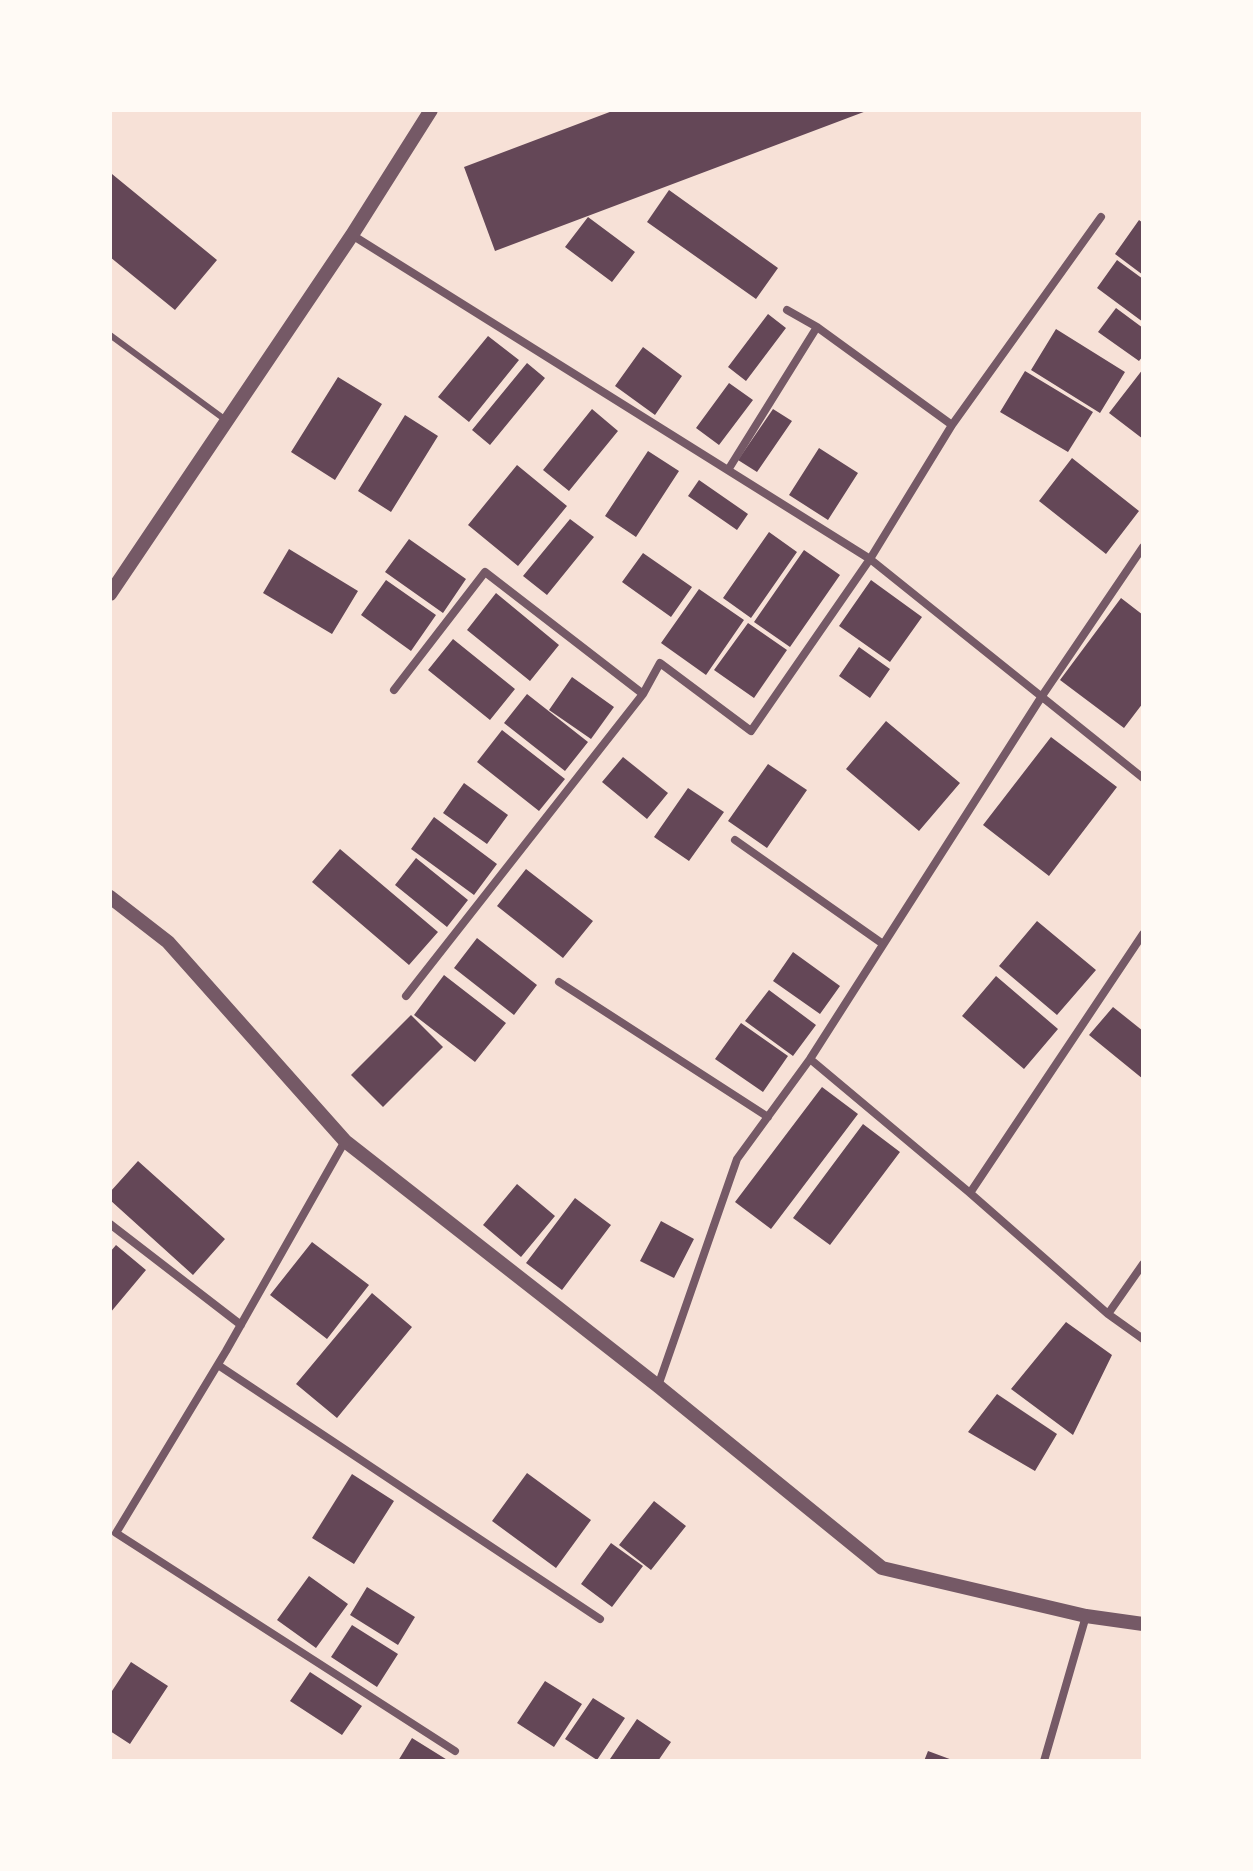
<!DOCTYPE html>
<html>
<head>
<meta charset="utf-8">
<style>
  body { margin:0 }
  #map { position:relative; width:1253px; height:1871px; overflow:hidden; background:#f7e1d7; font-family:"DejaVu Sans",sans-serif }
  canvas { display:block }
  .frame { position:absolute; inset:0; border:112px solid #fffaf5; pointer-events:none }
</style>
</head>
<body>
<div id="map">
<canvas width="1253" height="1871"></canvas>
<div class="frame"></div>
</div>
<script>
const ctx = document.querySelector('canvas').getContext('2d');
ctx.lineJoin = 'round';
function fill(path, color) {
  ctx.fillStyle = color;
  ctx.fill(path, 'evenodd');
}
function trace(path, color, width, dash) {
  ctx.strokeStyle = color;
  ctx.lineWidth = width;
  ctx.lineCap = dash ? 'butt' : 'round';
  ctx.setLineDash(dash || []);
  ctx.stroke(path);
}
fill(new Path2D(`
  M615,110H869L495,251L464,167Z
  M112,174L217,260L175,310L110,257Z
  M669,190L778,268L756,299L647,222Z
  M588,217L635,252L612,282L565,247Z
  M1139,220L1143,223V275L1115,254Z
  M1117,260L1143,279V322L1097,288Z
  M1116,308L1143,328V356L1139,361L1098,332Z
  M768,314L786,328L746,381L728,367Z
  M1056,329L1125,372L1100,413L1031,370Z
  M488,336L519,360L469,422L438,397Z
  M643,347L682,376L655,415L615,386Z
  M527,363L545,378L490,445L472,430Z
  M1143,369V439L1109,413Z
  M1025,371L1093,412L1068,452L1000,412Z
  M338,377L382,404L335,480L291,452Z
  M729,383L753,400L719,445L696,428Z
  M592,409L618,431L569,491L543,470Z
  M773,409L792,421L757,472L738,460Z
  M405,415L438,436L391,512L358,491Z
  M819,448L858,473L828,520L789,495Z
  M648,451L679,471L636,537L605,516Z
  M1072,458L1139,511L1106,554L1039,501Z
  M517,465L567,506L518,566L468,525Z
  M699,480L748,514L737,530L688,496Z
  M570,519L594,537L547,595L523,576Z
  M769,532L797,552L751,618L723,598Z
  M409,539L466,579L443,613L385,572Z
  M289,549L358,591L332,634L263,593Z
  M804,550L840,575L790,647L754,622Z
  M643,553L692,587L671,617L622,582Z
  M386,580L436,615L411,651L361,615Z
  M871,580L922,617L890,662L839,626Z
  M699,589L744,620L706,675L661,643Z
  M496,593L559,645L530,681L467,630Z
  M1121,598L1143,615V703L1124,728L1060,680Z
  M748,623L787,650L754,698L714,670Z
  M453,639L515,689L490,720L428,670Z
  M859,647L890,669L870,698L839,676Z
  M572,677L614,707L591,739L549,710Z
  M527,694L588,742L565,771L504,723Z
  M886,721L960,783L919,831L846,769Z
  M502,730L565,779L539,811L477,762Z
  M1051,737L1117,787L1049,876L983,825Z
  M623,757L668,793L647,819L602,782Z
  M768,764L807,790L767,848L728,821Z
  M464,783L508,815L487,844L443,813Z
  M688,788L724,812L689,861L654,837Z
  M434,817L497,864L474,895L411,849Z
  M340,849L438,932L409,965L312,882Z
  M416,858L468,900L447,927L395,885Z
  M526,869L593,921L563,958L497,906Z
  M1037,921L1096,970L1057,1015L999,966Z
  M477,938L537,985L514,1015L454,968Z
  M793,952L840,986L820,1014L773,981Z
  M444,975L506,1023L475,1062L414,1015Z
  M996,976L1058,1029L1024,1069L962,1016Z
  M769,990L816,1025L793,1056L745,1021Z
  M1113,1007L1143,1031V1079L1089,1035Z
  M411,1015L443,1047L383,1107L351,1075Z
  M741,1023L788,1056L763,1092L715,1059Z
  M822,1087L858,1114L771,1229L735,1202Z
  M863,1124L900,1152L830,1245L793,1218Z
  M138,1161L225,1239L193,1275L110,1200V1192Z
  M517,1184L555,1216L521,1257L483,1225Z
  M575,1198L611,1225L562,1290L526,1263Z
  M661,1221L694,1239L674,1278L640,1261Z
  M312,1242L369,1285L327,1339L270,1295Z
  M116,1245L146,1270L110,1313V1252Z
  M372,1293L412,1327L337,1418L296,1384Z
  M1066,1322L1112,1355L1073,1435L1011,1389Z
  M997,1394L1057,1434L1035,1471L968,1432Z
  M527,1473L591,1520L556,1568L492,1521Z
  M352,1474L394,1501L354,1564L312,1538Z
  M654,1501L686,1526L651,1570L619,1545Z
  M611,1543L643,1566L612,1607L581,1584Z
  M309,1576L348,1604L316,1648L277,1620Z
  M367,1587L415,1617L398,1645L350,1615Z
  M352,1625L398,1654L377,1687L331,1657Z
  M131,1662L168,1686L130,1744L110,1731V1694Z
  M310,1672L362,1706L342,1735L290,1701Z
  M545,1681L582,1704L554,1747L517,1723Z
  M593,1698L625,1718L597,1760L565,1739Z
  M637,1719L671,1742L658,1761H613L610,1759Z
  M412,1738L449,1761H398Z
  M928,1751L955,1761H924Z`), '#644757');
trace(new Path2D(`
  M110,335L227,421`), '#755966', 6);
trace(new Path2D(`
  M352,235L870,559L1143,778
  M787,310L817,327L952,425
  M728,470L817,327
  M394,690L485,572L643,694
  M735,840L883,944
  M559,982L768,1117
  M406,996L643,694L660,663L751,731L870,559L952,425L1101,217
  M810,1059L970,1193L1108,1314L1143,1339
  M345,1141L226,1351L116,1533L455,1751
  M970,1193L1143,934
  M110,1224L241,1325
  M1108,1314L1143,1264
  M218,1365L600,1619
  M658,1386L737,1159L810,1059L1042,696L1143,547
  M1044,1761L1086,1616`), '#755966', 8);
trace(new Path2D(`
  M110,594L352,235L431,110
  M110,897L168,942L345,1141L658,1386L882,1568L1086,1616L1143,1624`), '#755966', 14);
</script>
</body>
</html>
